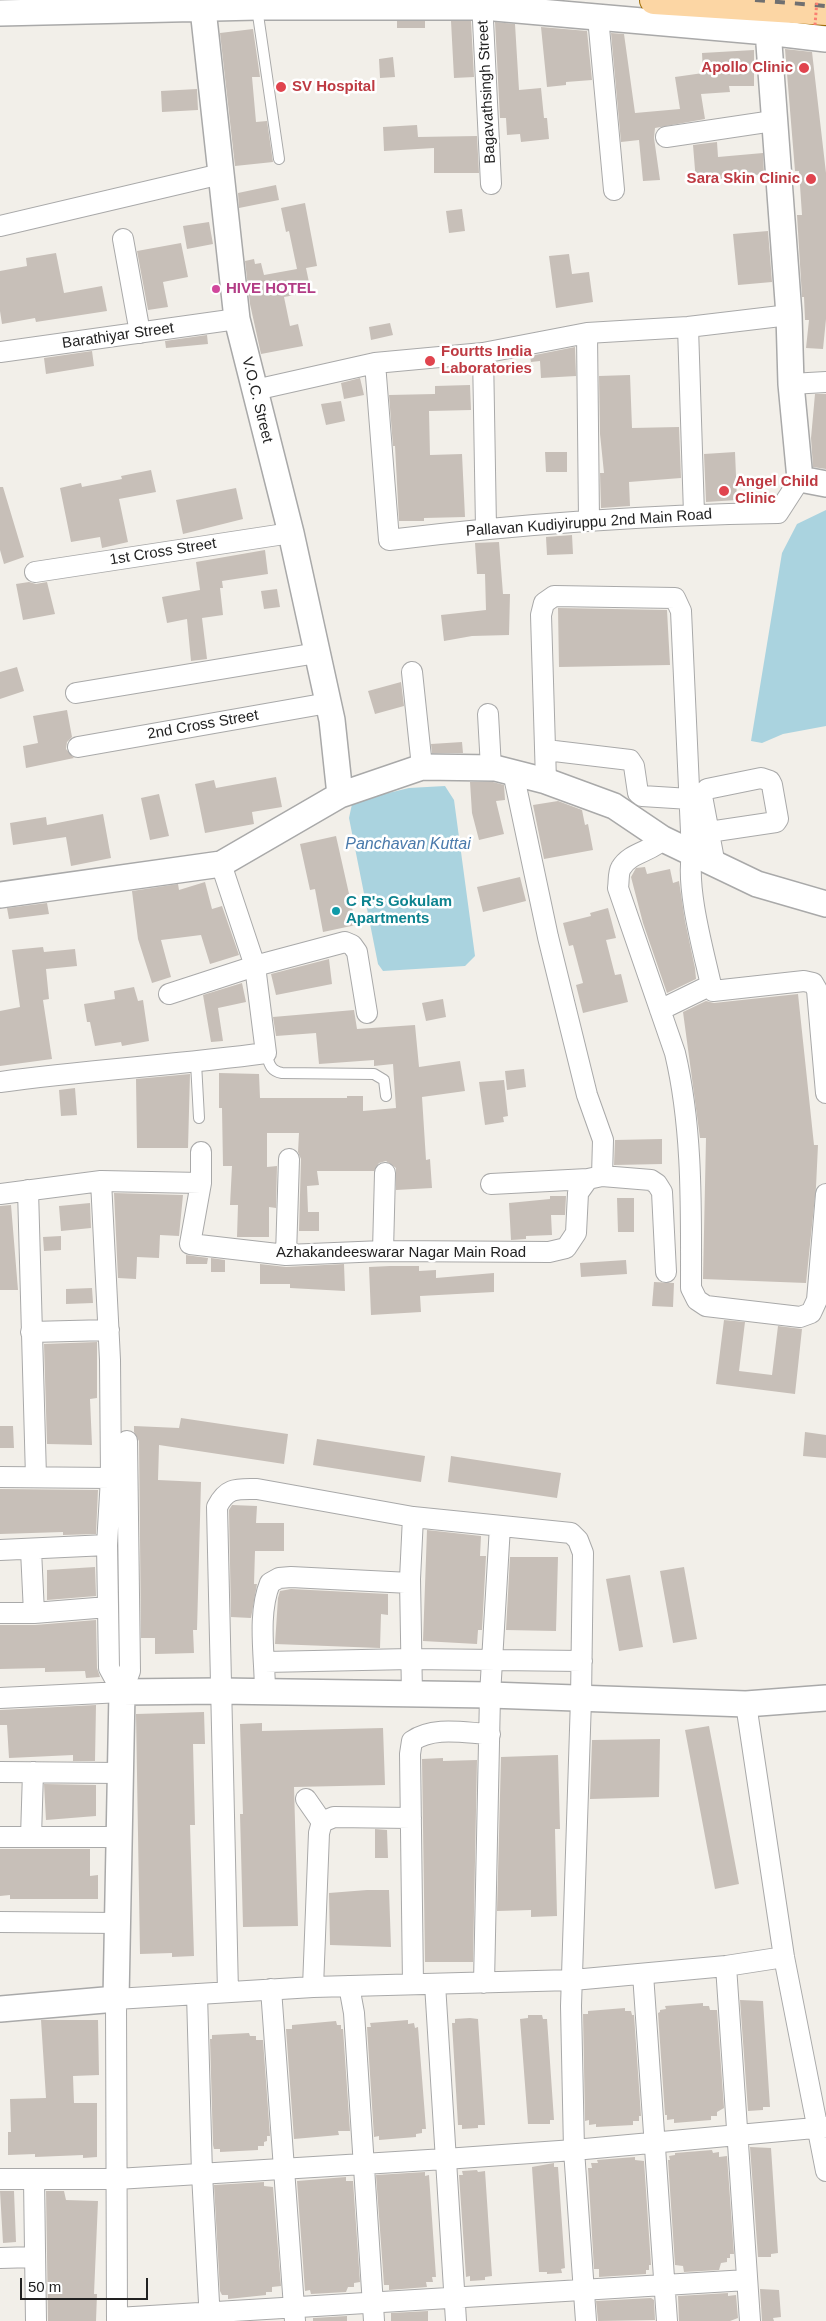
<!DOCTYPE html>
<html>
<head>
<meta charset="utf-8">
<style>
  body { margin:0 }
  #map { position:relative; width:826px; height:2321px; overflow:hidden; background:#f2efe9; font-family:Helvetica,sans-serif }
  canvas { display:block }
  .scale { position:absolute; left:20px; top:2278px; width:128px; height:22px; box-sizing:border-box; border:2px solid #222; border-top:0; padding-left:6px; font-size:15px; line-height:18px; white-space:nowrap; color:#222; -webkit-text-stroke:4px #fff; paint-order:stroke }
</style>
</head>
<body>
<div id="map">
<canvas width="826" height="2321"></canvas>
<div class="scale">50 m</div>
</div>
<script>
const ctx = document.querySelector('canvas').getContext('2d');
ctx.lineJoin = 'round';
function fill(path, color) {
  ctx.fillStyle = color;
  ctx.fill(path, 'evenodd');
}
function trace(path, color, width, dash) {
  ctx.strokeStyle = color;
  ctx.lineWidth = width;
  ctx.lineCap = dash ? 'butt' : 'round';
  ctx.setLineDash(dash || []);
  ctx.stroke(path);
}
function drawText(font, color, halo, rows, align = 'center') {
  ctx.font = font + ' Helvetica,sans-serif';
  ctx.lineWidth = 5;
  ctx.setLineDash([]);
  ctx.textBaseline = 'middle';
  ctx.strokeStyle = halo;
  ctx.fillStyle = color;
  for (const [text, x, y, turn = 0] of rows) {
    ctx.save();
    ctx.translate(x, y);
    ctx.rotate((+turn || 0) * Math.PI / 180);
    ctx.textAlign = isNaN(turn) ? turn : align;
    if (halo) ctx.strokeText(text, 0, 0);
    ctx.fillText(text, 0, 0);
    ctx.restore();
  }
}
fill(new Path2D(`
  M826,510V726L783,734L762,743L751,741L782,553L797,524Z
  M445,786L454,800L475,956L465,966L383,971L378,964L349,818L352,804L376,796L409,788Z`), '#aad3df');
fill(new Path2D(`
  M397,21H425V28H397Z
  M451,21H471L474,77L454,78Z
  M495,22L515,24L519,90L541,88L544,118H547L549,139L521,142L520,134L507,135L506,118H500Z
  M541,27L587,31L592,80L566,82V85L547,87Z
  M253,29L260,77H252L256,122L267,121L273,162L235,166L220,33Z
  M611,33L624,34L635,113L680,109L675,77L703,73L702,53L754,50V86H729L730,92L701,94L705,119L655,128L654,138L660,180L643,181L639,140L621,142Z
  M785,49L812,52L826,173V319L823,349L806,348L809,320H805L804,297H802L797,215H802L799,171H795Z
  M393,57L395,77L380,78L379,59Z
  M197,89L198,110L162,112L161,91Z
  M417,125L418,137L477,136L479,173H434V148L384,151L383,127Z
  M717,142L718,157L763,153L764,174L696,182L693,145Z
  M276,185L279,200L239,208L238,193Z
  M305,203L317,266L306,268L311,292L284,297L290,326L298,324L303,346L261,354L250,304L245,261L254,259L255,264L261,263L264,275L297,269L289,231L286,232L281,208Z
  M462,209L465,231L449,233L446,211Z
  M209,222L213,244L187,249L183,226Z
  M768,231L772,282L738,285L733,234Z
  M181,243L188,277L163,282L168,307L148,310L137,251Z
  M56,253L64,293L102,286L107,311L36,322L35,318L2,324L0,311V271L27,266L26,258Z
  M569,254L572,274L589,272L593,302L556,308L549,256Z
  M390,323L393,335L371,340L369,327Z
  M207,335L208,344L166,348L165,341Z
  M575,347L576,376L541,378L540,361L531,362L530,356Z
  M92,351L94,366L46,374L44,358Z
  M630,375L632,428L679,427L681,478L629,482L630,506L601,508L600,473H604L600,434L599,376Z
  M360,378L364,395L344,399L341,383Z
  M470,385L471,410L429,411L430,455L462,454L465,517L424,518V521H399L395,446H393L389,395L435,394V386Z
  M815,394H826V469L813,467L811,438Z
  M341,401L345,421L326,425L321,404Z
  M545,452H567V472H546Z
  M735,452L737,500L706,502L704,454Z
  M151,470L156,492L119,499L128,542L102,548L100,537L71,542L60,488L81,483L82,487L122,479L121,476Z
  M0,487H3L24,557L4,564L0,550Z
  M236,488L243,519L183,534L176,500Z
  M572,535L573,554L547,555L546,537Z
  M499,542L503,594H510L509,635L472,636L444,641L441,615L486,610L485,574H477L475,543Z
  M265,550L268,574L222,581L223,588H220L223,615L202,618L207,659L191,661L187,619L167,623L162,597L200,590L196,562Z
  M29,582L36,584L47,582L55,614L23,620L16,584Z
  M277,589L280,607L264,609L261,591Z
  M558,608L667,610L670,665L559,667Z
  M17,667L24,691L0,699V672Z
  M401,682L404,706L375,714L368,691Z
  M67,710L72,737L67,742L66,749L74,758L26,768L23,746L38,743L33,716Z
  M462,742L463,753H432L431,744Z
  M276,777L282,807L252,812L254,824L205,833L195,784L214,780L216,788Z
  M470,782H493L504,785L505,800L496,801L504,834L479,840L472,813Z
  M159,794L169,836L150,840L141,798Z
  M558,801L582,810L585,825L588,824L593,850L544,859L533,805Z
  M103,814L111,858L71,866L66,837L13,845L10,823L46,817L47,825Z
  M336,836L356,925L323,932L315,889L310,890L300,844Z
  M645,867L647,874L670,869L673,883L679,881L685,921L695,968L696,979L667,993L643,923L631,877L636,868Z
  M520,877L526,901L483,912L477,887Z
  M205,882L212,909L222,906L239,955L210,964L201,935L161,940L171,977L152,983L138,939L132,891L178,884L179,890Z
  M47,903L49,914L9,919L7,908Z
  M608,908L616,938L606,940L615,975L621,974L628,1002L583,1013L576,985L583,983L573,945L569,946L563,923L591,916L590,913Z
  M43,947L44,952L75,949L77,966L46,969L49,999L43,1000L52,1059L0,1066V1011L20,1007L12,950Z
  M329,959L332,984L276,995L271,974Z
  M242,983L246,1002L218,1008L223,1041L211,1042L203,995Z
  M134,987L138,1001L143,1000L149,1041L122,1046L121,1042L95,1046L90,1022H87L84,1004L115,999L114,991Z
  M798,994L814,1145H818L816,1187L806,1283L703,1279L706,1138H700L683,1012L706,1001L714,1003Z
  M443,999L446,1017L426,1021L422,1003Z
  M354,1010L357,1029L415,1025L419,1067L460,1061L465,1091L422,1097L426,1160L430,1159L432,1188L396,1190V1168L386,1161L379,1163L374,1171H317L319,1185L307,1186L308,1212H319V1231H299L301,1159L298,1152L299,1133H267V1167L277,1166L276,1208L269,1207V1237H237L238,1205H230L232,1166H223L222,1108H219V1073L259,1074L260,1098H347V1096H363V1111L396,1108L393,1064L374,1066V1060L319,1064L316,1033L276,1036L273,1017Z
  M524,1069L526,1087L507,1090L505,1071Z
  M190,1074L188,1148H137L136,1079Z
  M504,1080L508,1116L503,1117L504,1122L485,1125L479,1082Z
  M75,1088L77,1115L61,1116L59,1090Z
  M662,1139V1164L614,1165L615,1140Z
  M114,1193L183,1195L179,1236L160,1235L159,1258L137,1257L136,1279L118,1278Z
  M550,1196H566L565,1215H551L552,1235L526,1236V1239L511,1240L509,1203L550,1199Z
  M617,1198H634V1232H618Z
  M90,1203L91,1228L61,1231L59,1206Z
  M11,1205L18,1290H0V1206Z
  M61,1236V1250L44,1251L43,1237Z
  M186,1255L208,1258L207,1264H186Z
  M211,1258L225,1260V1272H211Z
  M626,1260L627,1274L581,1277L580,1263Z
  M260,1264L286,1267L344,1264L345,1291L290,1288V1284H260Z
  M390,1266H419V1271L436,1270V1278L494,1273V1292L420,1296L421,1312L371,1315L369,1267Z
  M654,1282L674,1283L673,1307L652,1306Z
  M92,1288L93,1303L66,1304V1289Z
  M724,1320L745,1322L739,1371L772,1375L778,1326L802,1329L795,1394L716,1384Z
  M97,1342V1398L90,1399L92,1445L47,1444L44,1344Z
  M181,1418L288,1434L284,1464L159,1445L158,1480L201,1482L197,1630H193L194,1653L155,1654V1638H141L139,1441L134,1432V1426L179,1428Z
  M0,1426H13L14,1448H0Z
  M805,1432L826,1435V1458L803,1456Z
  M317,1439L425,1456L421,1482L313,1465Z
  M451,1456L561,1473L557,1498L448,1482Z
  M0,1489L98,1490L96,1534L63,1535V1532L0,1534Z
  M232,1505L257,1506L256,1523H284V1551H255L254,1584H257L251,1618L231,1617L229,1510Z
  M427,1530L481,1536L480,1556H486L482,1630H478L477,1644L423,1641Z
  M510,1557H558L556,1631L506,1630Z
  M95,1567L96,1596L47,1600V1570Z
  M684,1567L697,1639L673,1643L660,1571Z
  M630,1575L643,1647L619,1651L606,1579Z
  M291,1589L388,1594V1615L381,1614L380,1648L275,1644L278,1598L280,1591Z
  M96,1620L97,1668L100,1677L86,1678L85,1671L45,1672V1668L0,1669V1625H35Z
  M96,1705L95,1761H73V1755L9,1758L7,1725H0V1710Z
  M204,1712L205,1744H193L195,1825H190L194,1956L172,1957V1953L140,1954L136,1714Z
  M262,1723V1731L383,1728L385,1785L294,1787L298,1926L243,1927L240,1814H243L240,1724Z
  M709,1726L739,1884L715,1889L685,1730Z
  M660,1739L659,1797L590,1799L592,1740Z
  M558,1755L560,1829H555L557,1916L531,1917V1910L497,1911L501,1757Z
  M443,1758V1761L477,1760L473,1962H425L422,1759Z
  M44,1784L96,1785V1816L46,1820Z
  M375,1829L387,1830L388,1858H375Z
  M0,1849H90V1876L98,1875V1899H10V1895L0,1896Z
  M367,1890H389L391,1947L330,1945L329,1893Z
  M740,2000L763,2001L770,2107H763V2110L748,2111Z
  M703,2003V2006H709L710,2010H717L724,2108L717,2112V2116H711V2120L674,2123V2119L667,2120V2115H665L658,2013L660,2012V2010L666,2009L665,2006Z
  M625,2008V2011H631L632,2015H634L641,2116H639V2121H633V2125L596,2127V2124L589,2125V2120L585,2121L583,2014H588V2011Z
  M528,2015H542L543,2019H547L554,2120H550V2124H528L520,2019L528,2018Z
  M470,2018L478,2019L485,2125H478V2128L462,2129V2125H458L452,2023H455V2019Z
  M41,2020H98L99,2075L73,2076L74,2103H97V2157L83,2158V2155L35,2157V2154L8,2155V2132H11L10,2099L46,2098Z
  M408,2020V2024L414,2023L415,2028L418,2027L426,2129H422V2133L416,2134V2137L379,2140V2136L374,2137L367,2027H371L370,2023Z
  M336,2021L337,2025H341V2029H343L350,2131H338L339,2135L294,2139L286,2029H292V2025Z
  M249,2033L250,2036H256V2040H263L270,2136H267V2141L264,2142V2146H258V2150L220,2152V2149H214L213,2145L210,2039H212V2035Z
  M750,2147L771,2148L778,2253L771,2254V2257H758Z
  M712,2150L713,2153L719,2152V2157L727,2156L734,2254H730V2258H727V2262L721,2263L719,2270L684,2272L683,2266L675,2265L668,2160H670L669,2156L675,2155V2153Z
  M635,2157V2160L644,2161L651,2265H649V2270H646V2274L599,2277V2269H594L588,2168H592L591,2163H598L597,2160Z
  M554,2163V2167H558L565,2268L561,2269L562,2273L547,2274V2272H539L532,2167Z
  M477,2170L478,2172L485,2171L492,2276L485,2277V2280L470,2281V2276L466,2277L459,2175H463L462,2171Z
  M425,2172V2176L429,2175L436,2277H432L433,2282H426L427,2287L389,2290V2285H384L376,2175Z
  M346,2177V2181H353L360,2282L354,2283V2287H348L346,2292L311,2294L310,2290L305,2291L297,2181Z
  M264,2182V2186L273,2187L281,2286L272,2287V2292H266V2295L228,2299V2295H222L220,2291L214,2185Z
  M0,2191H14L16,2242L3,2243Z
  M46,2191H64L66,2200L98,2201L94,2294H97L96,2321H48Z
  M760,2289L779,2290L781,2317L773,2318L774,2321H762Z
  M728,2293V2296L736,2295L738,2318L730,2321H679L678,2296Z
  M651,2298L654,2300L655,2320L598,2321L596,2301Z
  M428,2311V2321H391V2313Z
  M347,2316V2321H313V2318Z`), '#c7bfb8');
const service = new Path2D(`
  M257,8L279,159
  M266,1053C269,1063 270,1071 282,1073L374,1074L384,1080L386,1096
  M196,1063L199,1118`);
const minor = new Path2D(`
  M482,0L491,184
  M598,17L614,190
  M666,137L773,121
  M0,226L221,174
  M123,239L140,333
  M688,327L694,514
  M587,333L589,521
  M0,352L237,319
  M483,353L486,528
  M375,363L389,540C518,524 648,515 778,513L800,479
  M791,384L826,382
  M255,390L375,363L483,353L587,333L688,327L789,315
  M35,572L291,533
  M412,672L422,767
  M76,693L317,653
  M488,714L491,768
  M78,747L328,703
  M546,750L630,760L634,766L638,793L642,796L690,799
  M546,781L541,615L544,603L554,596L675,598L681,611L692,854C686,889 703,949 711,985L713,991L804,981L813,983L817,990L826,1093
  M709,832L776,822L778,819L772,785L770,781L761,778L707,789L702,796L715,865
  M663,839C652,852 630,852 621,868C618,873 619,882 618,888L675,1053C693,1129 691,1210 691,1288L697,1300L706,1306L800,1317L811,1313L817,1300L826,1194
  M169,994L255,966L345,942L352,945L357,952L367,1013
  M660,1010L711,985
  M0,1082C88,1070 178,1065 266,1053L255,966L221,864
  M201,1152V1183
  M602,1176L651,1180L657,1184L662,1192L666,1272
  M491,1184L588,1179
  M28,1190L36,1477
  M0,1194L101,1181
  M383,1251L385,1173
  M286,1255L289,1159
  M31,1332L109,1330
  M0,1477L111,1478
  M0,1550L107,1545
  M31,1550L34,1613
  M0,1613H34L108,1607
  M265,1662L411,1659L582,1661
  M122,1692L109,1668L107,1545L111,1478L110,1360L101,1181L201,1183L190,1244L286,1255L383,1251L549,1252L566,1248L576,1233L578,1193L588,1179L602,1176L603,1140L587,1095L548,937L513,772
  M122,1692L130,1671L127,1441
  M265,1692C265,1657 257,1615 270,1583L279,1578L291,1577L410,1583
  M412,1695L410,1579L413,1517
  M0,1698L122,1692
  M746,1704L784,1957L826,2171
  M0,1772L120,1773
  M306,1799L322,1822
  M0,1837H119
  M31,1837L33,1772
  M0,1922L118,1923
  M726,1966L750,2321
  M643,1974L667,2321
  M484,1983L490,1695L500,1526
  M413,1984L410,1754L412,1741C434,1726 464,1733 490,1734
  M435,1984L456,2321
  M349,1986L354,2013L374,2321
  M313,1987L319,1833L322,1822L334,1817L411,1818
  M271,1989L295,2321
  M228,1992L217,1507C227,1487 237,1489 257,1489L413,1517L571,1533L578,1540L583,1553L581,1699L571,2006L574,2150L586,2321
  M197,1994L202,2174L210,2321
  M0,2179H117L445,2159L574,2150L826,2127
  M34,2179L36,2321
  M0,2258L34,2257
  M117,2318L747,2280
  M117,2321L116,1999L313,1987L573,1980L726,1966L784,1957`);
const tertiary = new Path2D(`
  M202,0L237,319L291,533L332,720L340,795
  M0,13L257,7H483L767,32L826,39
  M767,17L789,315L791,384L800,479L826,484
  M0,895L221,864L340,795L422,767L495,768L546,781L614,806L663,839L757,884L826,904
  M0,2009L116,1999L122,1692L220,1691L490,1695L746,1704L826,1698`);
const primary = new Path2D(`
  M654,0L826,11`);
trace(service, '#a9a9a9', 12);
trace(minor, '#a9a9a9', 22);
trace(tertiary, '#a9a9a9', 28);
trace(primary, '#a06b00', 30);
trace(service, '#fff', 10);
trace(minor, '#fff', 20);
trace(tertiary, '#fff', 25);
trace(primary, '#fcd6a4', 28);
trace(new Path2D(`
  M755,0L826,6`), '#707070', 4, [10, 10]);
trace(new Path2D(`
  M815,25L817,0`), '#fa8072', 3, [2.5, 2.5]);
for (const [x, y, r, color] of [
  [804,68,6,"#e0444e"],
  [281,87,6,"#e0444e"],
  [811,179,6,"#e0444e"],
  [216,289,5,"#d1479c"],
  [430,361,6,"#e0444e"],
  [724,491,6,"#e0444e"],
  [336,911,5,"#0f9aa8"]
]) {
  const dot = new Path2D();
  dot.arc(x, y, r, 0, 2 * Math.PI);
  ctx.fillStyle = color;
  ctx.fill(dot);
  trace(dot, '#fff', 2);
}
drawText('bold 15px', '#be3a42', '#fff', [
  ["Apollo Clinic",793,68,"right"],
  ["SV Hospital",292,87],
  ["Sara Skin Clinic",800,179,"right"],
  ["Fourtts India",441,352],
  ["Laboratories",441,369],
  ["Angel Child",735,482],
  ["Clinic",735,499]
], 'left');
drawText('15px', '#222', '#fff', [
  ["Bagavathsingh Street",487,92,-93],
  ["Barathiyar Street",118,336,-8],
  ["V.O.C. Street",257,400,76],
  ["Pallavan Kudiyiruppu 2nd Main Road",589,523,-4],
  ["1st Cross Street",163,552,-9],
  ["2nd Cross Street",203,725,-10],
  ["Azhakandeeswarar Nagar Main Road",401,1253]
]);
drawText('bold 15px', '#b23c85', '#fff', [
  ["HIVE HOTEL",226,289]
], 'left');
drawText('bold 15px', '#0d838f', '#fff', [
  ["C R's Gokulam",346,902],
  ["Apartments",346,919]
], 'left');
drawText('italic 16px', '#4a7aab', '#fff', [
  ["Panchavan Kuttai",408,845]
]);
</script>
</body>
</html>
